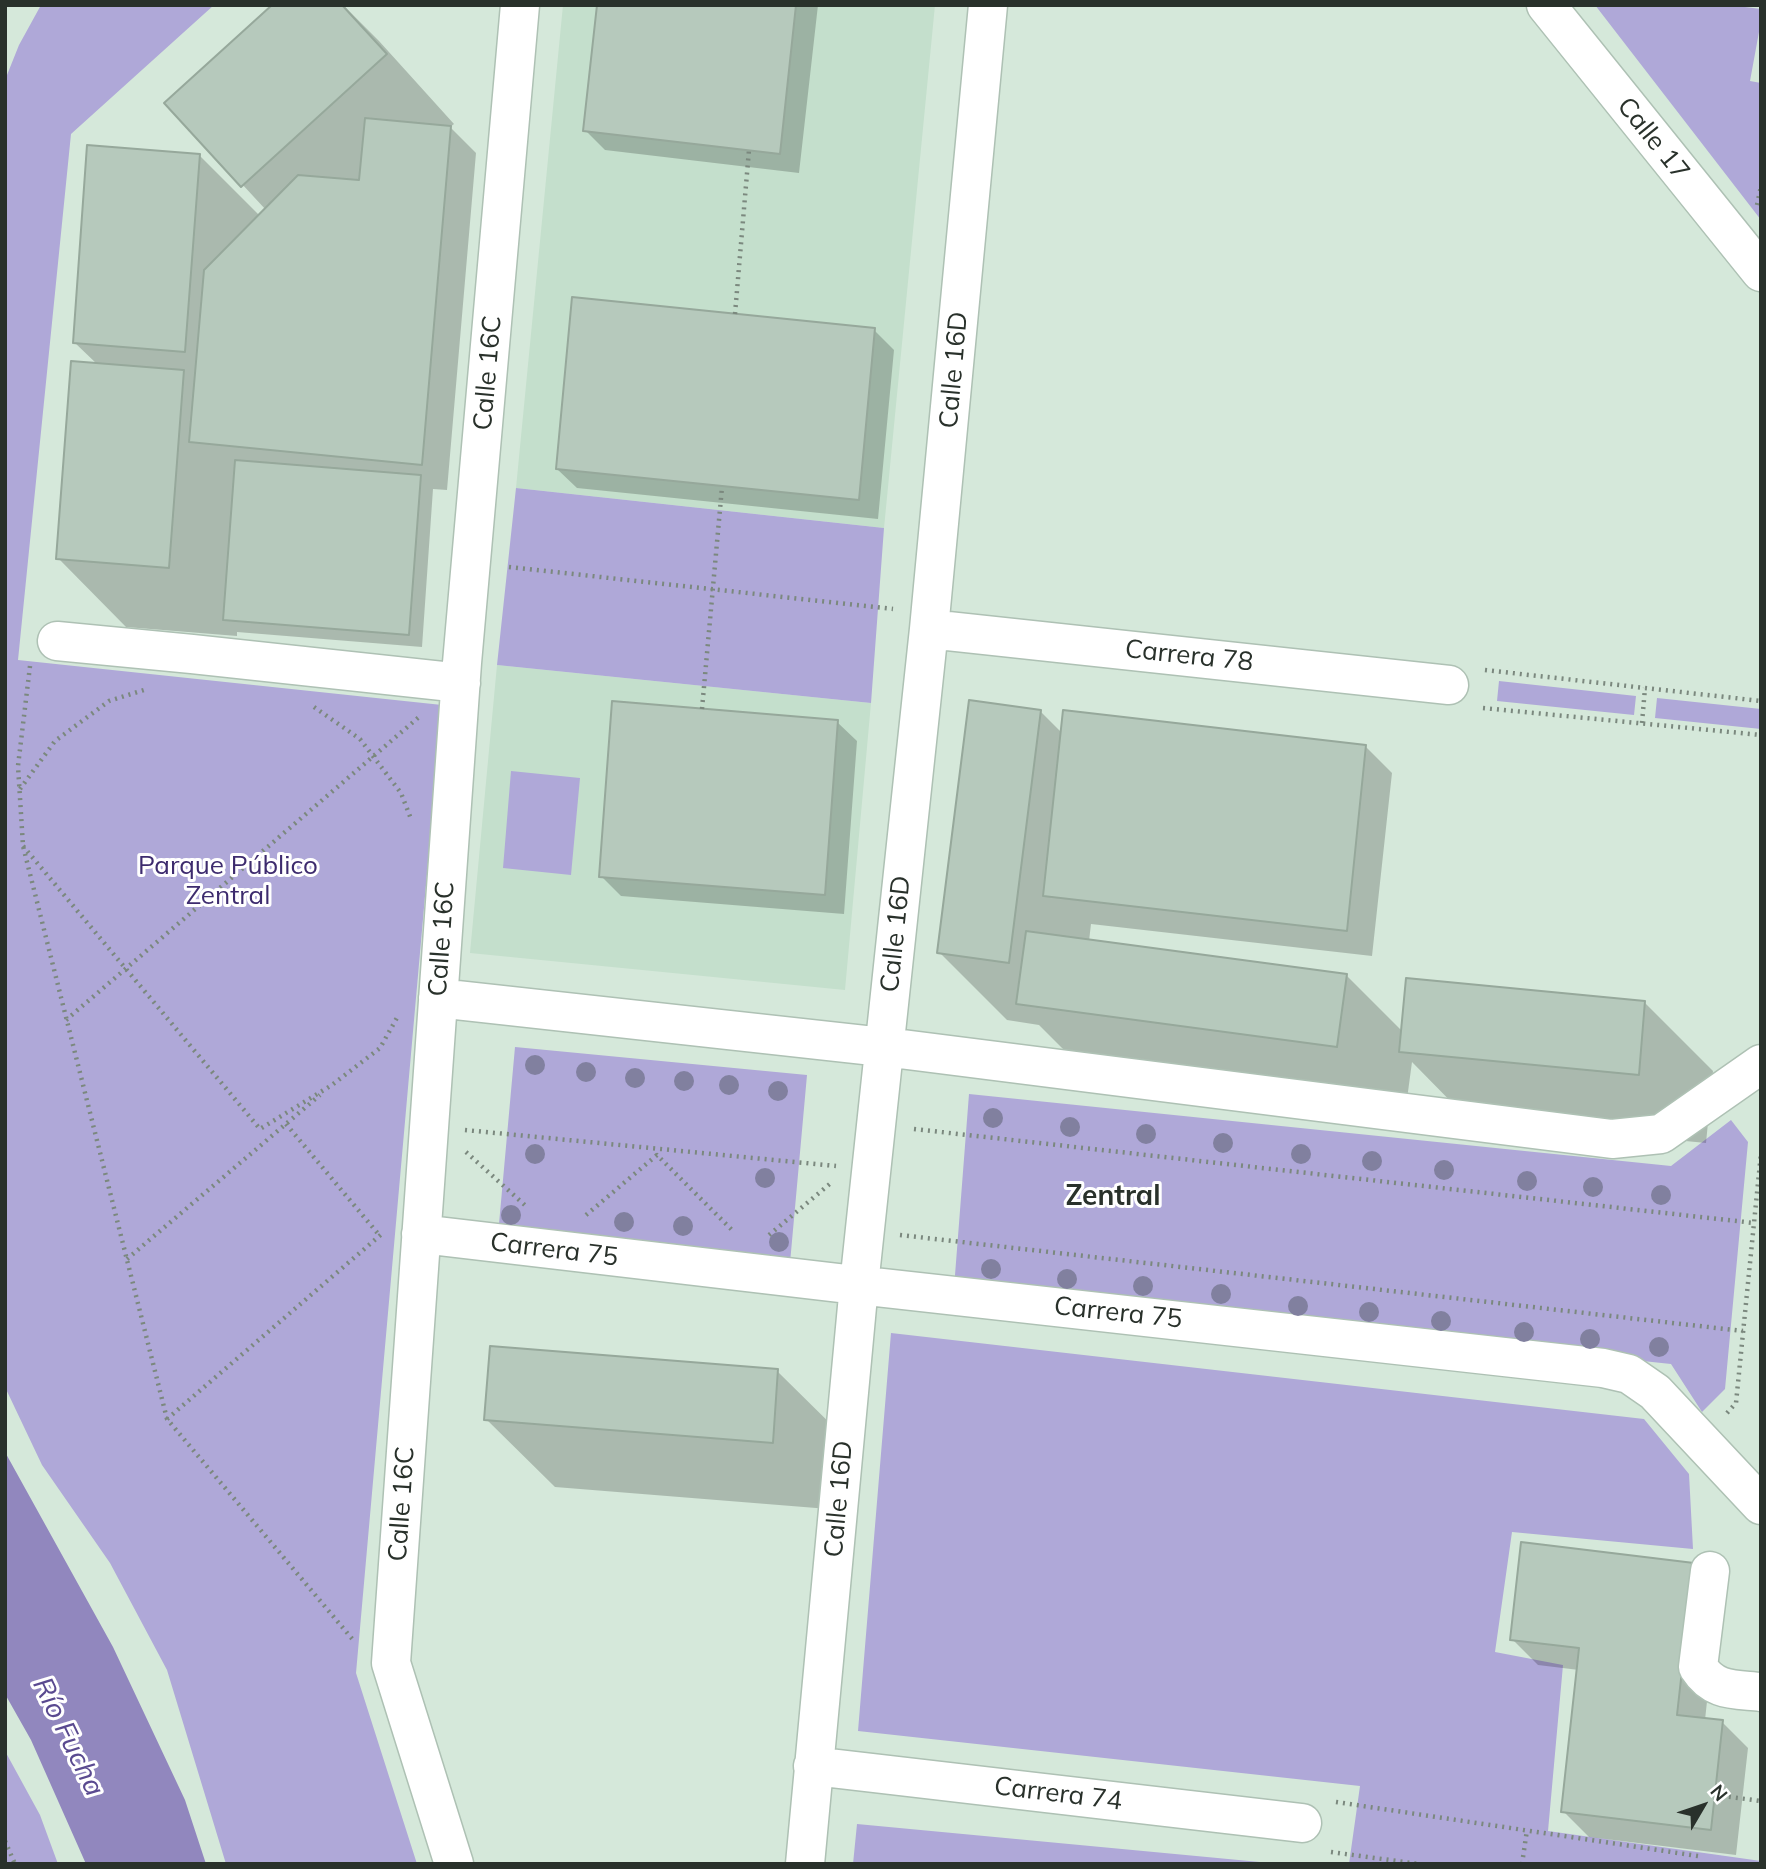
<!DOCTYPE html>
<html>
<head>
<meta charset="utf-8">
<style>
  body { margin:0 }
  #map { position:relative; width:1766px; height:1869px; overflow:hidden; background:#d5e8da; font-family:Mulish,sans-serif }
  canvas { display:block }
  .frame { position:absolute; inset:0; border:7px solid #29312b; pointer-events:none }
  .north { position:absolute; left:1668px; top:1771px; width:70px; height:70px; -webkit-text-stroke:5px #fff; paint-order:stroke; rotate:51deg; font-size:19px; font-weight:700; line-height:28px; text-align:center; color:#29312b }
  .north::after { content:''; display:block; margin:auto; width:24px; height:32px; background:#29312b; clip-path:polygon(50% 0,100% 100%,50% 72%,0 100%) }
</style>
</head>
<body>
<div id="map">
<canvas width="1766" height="1869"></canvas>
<div class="frame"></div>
<div class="north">N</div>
</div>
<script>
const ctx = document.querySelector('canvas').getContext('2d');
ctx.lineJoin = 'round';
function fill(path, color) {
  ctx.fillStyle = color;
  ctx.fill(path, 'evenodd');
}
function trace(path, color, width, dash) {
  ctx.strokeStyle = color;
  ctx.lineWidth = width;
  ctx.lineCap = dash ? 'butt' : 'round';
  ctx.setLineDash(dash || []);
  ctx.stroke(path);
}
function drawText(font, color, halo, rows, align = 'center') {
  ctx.font = font + ' Mulish,sans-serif';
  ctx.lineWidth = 6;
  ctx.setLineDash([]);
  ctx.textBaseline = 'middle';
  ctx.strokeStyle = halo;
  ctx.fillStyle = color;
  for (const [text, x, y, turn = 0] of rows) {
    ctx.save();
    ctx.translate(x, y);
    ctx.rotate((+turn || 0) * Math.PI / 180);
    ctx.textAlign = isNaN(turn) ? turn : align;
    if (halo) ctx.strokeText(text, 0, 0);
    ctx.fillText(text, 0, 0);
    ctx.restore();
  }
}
fill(new Path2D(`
  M563,5H935L884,528L516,488Z
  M497,665L871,703L845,990L470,953Z`), '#c4dfcc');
fill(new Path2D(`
  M41,5H214L71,134L18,660L442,705L356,1673L417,1864H226L167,1670L110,1563L42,1465L5,1387V80L19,45Z
  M1595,5H1729L1761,9V21L1750,81L1761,83V220Z
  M516,488L884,528L871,703L497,665Z
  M1499,681L1636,696L1634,715L1497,701Z
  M1657,698L1761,709V729L1655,718Z
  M511,771L580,778L571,875L503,868Z
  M515,1047L807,1075L790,1263L498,1235Z
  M969,1094L1671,1166L1731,1120L1748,1142L1725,1389L1702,1412L1671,1364L954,1288Z
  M891,1333L1644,1419L1689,1474L1693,1549L1512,1532L1495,1652L1563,1665L1548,1831L1761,1861V1864H1349L1360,1786L858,1731Z
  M5,1751L40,1815L58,1864H5Z
  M857,1824L1281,1864H853Z`), '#afa8d8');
fill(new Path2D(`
  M5,1452L113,1647L185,1800L206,1864H86L31,1740L5,1694Z`), '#9187be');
fill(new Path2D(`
  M274,5H343L379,41L454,124L450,127L476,153L447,490L433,489L422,647L237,632V636L126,627L58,558L98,365L74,342L200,156L260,216L266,210L167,103Z
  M599,5H818L799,173L605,150L585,130Z
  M874,330L894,350L878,519L577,488L557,469Z
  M1041,712L1062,733L1366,747L1392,773L1372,956L1091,924L1089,941L1346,975L1403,1032L1645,1003L1713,1071L1706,1143L1469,1120L1412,1062L1405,1114L1086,1072L1039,1025L1007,1020L939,952Z
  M837,722L857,741L844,914L621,896L601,876Z
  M777,1371L846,1439L841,1510L555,1487L486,1419Z
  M1719,1591L1705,1720L1722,1722L1748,1748L1736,1855L1589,1837L1563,1811L1579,1670L1538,1665L1512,1639Z`), '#0003');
const building = new Path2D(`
  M272,5H342L387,54L241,187L164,103Z
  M597,5H796L780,154L583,131Z
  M365,118L451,126L422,465L189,442L204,270L298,175L359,180Z
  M87,145L200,154L185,352L73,343Z
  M572,297L875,328L859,500L556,469Z
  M71,361L184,370L169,568L56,559Z
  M235,460L421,475L409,635L223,620Z
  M969,700L1041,710L1009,963L937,953Z
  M612,701L838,720L825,895L599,877Z
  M1063,710L1366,745L1347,931L1043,896Z
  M1026,931L1347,974L1337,1047L1016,1004Z
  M1406,978L1645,1001L1639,1075L1399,1052Z
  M490,1346L778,1369L773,1443L484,1420Z
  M1521,1542L1694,1563L1677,1715L1723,1720L1711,1830L1561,1812L1579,1648L1510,1640Z`);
fill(building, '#b6c9bc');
trace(building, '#96a89b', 2);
const minor = new Path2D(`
  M1546,5L1761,272
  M929,629L1449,685
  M57,641L192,654L461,683
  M438,998L901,1049L1612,1139L1661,1134L1761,1064
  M421,1234L839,1283L1603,1368L1629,1374L1655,1392L1761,1505
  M1710,1571L1698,1667C1714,1692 1734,1689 1761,1692
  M813,1766L1302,1823
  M454,1864L391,1663L462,663L520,5
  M805,1864L859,1285L929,629L988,5`);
trace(minor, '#aec1b4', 41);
trace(new Path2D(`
  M1757,205L1761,186
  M735,314L749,150
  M509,567L893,609
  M30,666L18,766L23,846L167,1419L354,1641
  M1485,670L1761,701
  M314,707L360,739L401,793L411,819
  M1483,708L1761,735
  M1642,723L1645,688
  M20,789L55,741L109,701L147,689
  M23,846L260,1129L332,1085L380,1048L398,1016
  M66,1020L419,717
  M286,1124L380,1236
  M914,1129L1754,1223
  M465,1130L836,1166
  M466,1152L527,1207
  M586,1215L657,1155L734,1232
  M769,1235L832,1182
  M900,1235L1743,1331
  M127,1259L320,1095
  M1727,1413L1736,1403L1761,1153
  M167,1419L384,1232
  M1715,1795L1761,1801
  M1336,1802L1698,1856
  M5,1841L15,1864
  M1331,1852L1419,1864
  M1522,1864L1527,1830`), '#7b887e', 4.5, [2, 5]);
trace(minor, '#fff', 38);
trace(new Path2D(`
  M702,709L722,487`), '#7b887e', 4.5, [2, 5]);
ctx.fillStyle = '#81809f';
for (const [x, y] of [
  [535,1065],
  [586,1072],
  [635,1078],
  [684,1081],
  [729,1085],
  [778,1091],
  [993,1118],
  [1070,1127],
  [1146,1134],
  [1223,1143],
  [535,1154],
  [1301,1154],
  [1372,1161],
  [1444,1170],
  [765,1178],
  [1527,1181],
  [1593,1187],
  [1661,1195],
  [511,1215],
  [624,1222],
  [683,1226],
  [779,1242],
  [991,1269],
  [1067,1279],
  [1143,1286],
  [1221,1294],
  [1298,1306],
  [1369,1312],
  [1441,1321],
  [1524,1332],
  [1590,1339],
  [1659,1347]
]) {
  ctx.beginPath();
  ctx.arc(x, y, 10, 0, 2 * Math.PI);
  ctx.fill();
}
drawText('26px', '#29312b', '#fff', [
  ["Calle 17",1653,139,51],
  ["Calle 16D",954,370,-85],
  ["Calle 16C",488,373,-85],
  ["Carrera 78",1189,656,6],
  ["Calle 16D",896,934,-84],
  ["Calle 16C",442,939,-86],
  ["Carrera 75",554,1250,7],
  ["Carrera 75",1118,1313,6],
  ["Calle 16D",839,1499,-85],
  ["Calle 16C",402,1504,-86],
  ["Carrera 74",1058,1794,7]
]);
drawText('26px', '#3d2b6e', '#fff', [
  ["Parque Público",228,866],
  ["Zentral",228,896]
]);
drawText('bold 28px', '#29312b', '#fff', [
  ["Zentral",1113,1197]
]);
drawText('italic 28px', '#5a4a90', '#fff', [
  ["Río Fucha",68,1737,64]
]);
</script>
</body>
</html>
